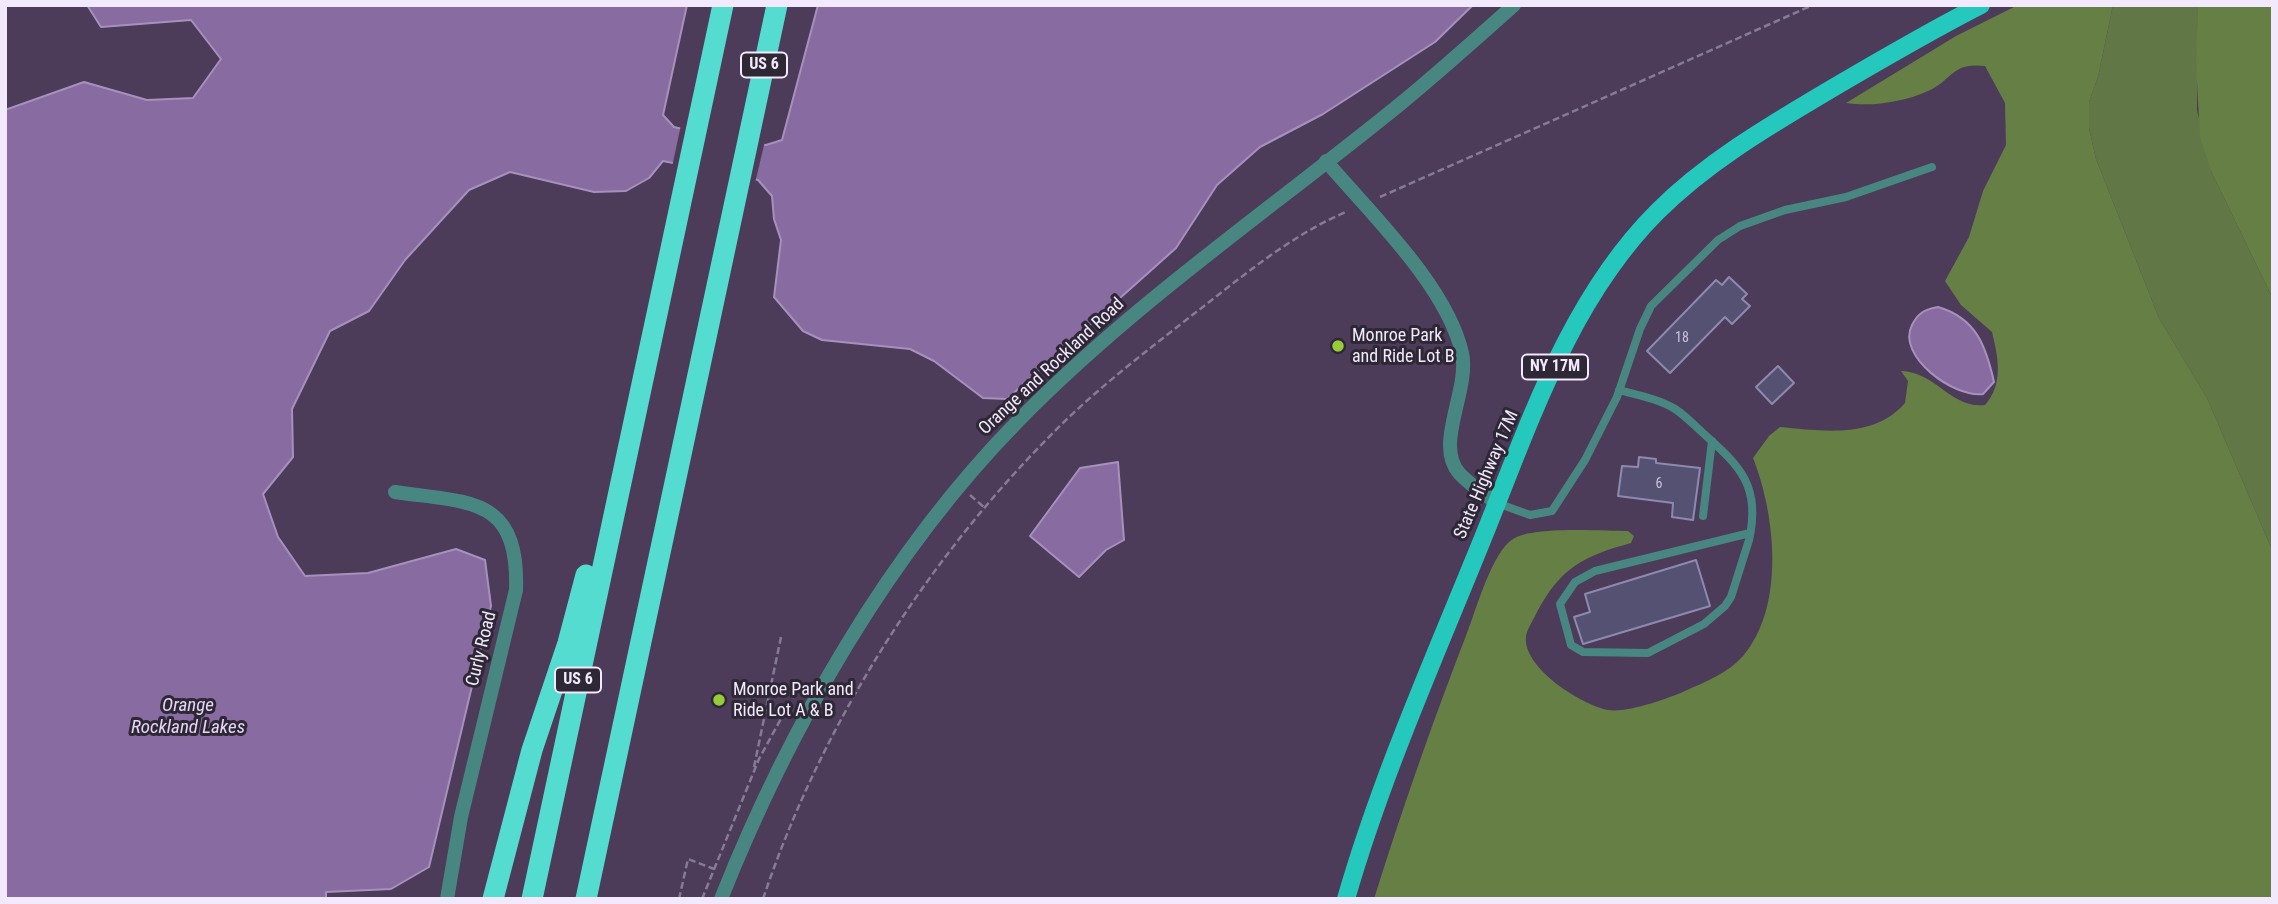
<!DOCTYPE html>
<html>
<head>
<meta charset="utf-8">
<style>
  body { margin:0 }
  #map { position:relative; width:2278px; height:904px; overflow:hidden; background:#4c3c5a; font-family:"Roboto Condensed",sans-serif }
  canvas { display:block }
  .frame { position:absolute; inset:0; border:7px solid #f2e9fc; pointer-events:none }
</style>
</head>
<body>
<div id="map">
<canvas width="2278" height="904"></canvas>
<div class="frame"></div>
</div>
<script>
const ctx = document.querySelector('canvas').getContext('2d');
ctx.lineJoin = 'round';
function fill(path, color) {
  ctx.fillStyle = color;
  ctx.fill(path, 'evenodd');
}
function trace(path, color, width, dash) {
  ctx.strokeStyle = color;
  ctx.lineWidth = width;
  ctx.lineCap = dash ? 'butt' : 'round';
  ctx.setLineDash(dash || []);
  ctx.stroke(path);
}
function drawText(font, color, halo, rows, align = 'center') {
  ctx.font = font + ' "Roboto Condensed",sans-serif';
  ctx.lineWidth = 6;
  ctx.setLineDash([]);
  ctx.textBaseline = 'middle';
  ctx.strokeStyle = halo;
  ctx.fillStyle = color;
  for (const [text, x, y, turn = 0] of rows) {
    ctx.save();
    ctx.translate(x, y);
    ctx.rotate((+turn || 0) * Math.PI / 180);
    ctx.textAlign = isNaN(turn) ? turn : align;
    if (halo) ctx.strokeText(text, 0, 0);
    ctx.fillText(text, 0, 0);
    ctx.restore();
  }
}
fill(new Path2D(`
  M2113,5H2198L2197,110L2212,173L2273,299V552L2207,398L2159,318L2096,159L2089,128V102L2098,77Z`), '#617745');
fill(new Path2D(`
  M2018,5H2113L2098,77L2089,102V128L2096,159L2159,318L2207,398L2273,552V899H1374C1402,809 1433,721 1467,633C1476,610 1492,552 1513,539C1533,526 1603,531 1628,531L1634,536L1631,543C1584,556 1561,567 1537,612C1534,619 1527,629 1526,636C1522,668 1582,705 1608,710C1627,713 1667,699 1685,691C1705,682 1728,673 1743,656C1786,606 1775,513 1753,458L1769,436L1780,427C1823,431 1874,439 1905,403L1908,381L1901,371C1936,372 1951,409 1985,405C2004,384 1998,357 1992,332L1961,305L1945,281L1969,237L1983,191L2006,145L2005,103L1985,66C1951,62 1953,80 1928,91C1904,102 1871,107 1846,103L1956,36Z
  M2198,5H2273V299L2212,173L2200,137L2196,63Z`), '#667f45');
const water = new Path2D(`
  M87,5H687L663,115L674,127L721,138L766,145L782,140L818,5H1473L1435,42L1323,114L1260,147L1217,185L1176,248L1007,399L983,398L934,361L910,349L822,340L803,331L774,297L781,240L774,219L772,196L758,180L663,161L649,178L626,191L594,192L510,172L469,190L405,260L369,311L330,331L292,409L293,457L263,494L278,537L305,576L368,573L456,549L485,560L491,606L429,867L391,889L326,892V899H5V110L84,82L147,100L193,98L221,59L191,20L101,27Z
  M1938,307C1976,318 1986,346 1994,382L1983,394C1954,398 1896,356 1912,325C1918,313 1925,309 1938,307Z
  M1118,462L1124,540L1106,550L1079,577L1030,536L1080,468Z`);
fill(water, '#876ba1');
trace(water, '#a791bc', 2);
fill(new Path2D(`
  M681,125L765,141L755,183L672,167Z`), '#4c3c5a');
const building = new Path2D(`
  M1729,277L1747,294L1742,299L1750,306L1732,324L1725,317L1670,373L1647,351L1716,280L1722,285Z
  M1778,366L1794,383L1772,404L1756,387Z
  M1639,457L1656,459V463L1700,468L1693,520L1672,517L1673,503L1618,496L1622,466L1638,467Z
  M1696,560L1710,606L1583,644L1574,617L1590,612L1585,594Z`);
fill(building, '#545172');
trace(building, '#8d8aaf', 2);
trace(new Path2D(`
  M1380,197L1813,5
  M970,495L985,508
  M754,767L781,637
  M679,899L688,859L714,869
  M702,899L759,759L795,693
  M763,899C819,731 922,566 1046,440C1091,393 1144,353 1195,313C1243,276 1291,235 1348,211`), '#877a94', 2.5, [7, 3.5]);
trace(new Path2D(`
  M1619,390C1637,395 1659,399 1675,409C1686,416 1695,426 1704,434C1741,467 1761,487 1749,540L1731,597L1725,606L1704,624L1648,653L1583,652L1571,645L1560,604L1575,582L1595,571L1750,533
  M1497,503L1530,515L1552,511L1585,460L1617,397L1640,329L1651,306L1718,240L1740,226L1785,210L1846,197L1932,167
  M1703,516L1712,441`), '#488781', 8);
trace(new Path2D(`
  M1326,161C1370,213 1447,286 1462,353C1470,390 1434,444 1459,473C1470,485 1484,494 1497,503
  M395,492C470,503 519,496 516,590L461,817L447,899`), '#488781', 14);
trace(new Path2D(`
  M721,899C789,728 889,552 1019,420C1135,302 1271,209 1399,105C1438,73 1476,39 1514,5`), '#488781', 14);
trace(new Path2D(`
  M1346,899C1380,781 1430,668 1476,555C1525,437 1565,304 1657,212C1706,163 1767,127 1826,92C1877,62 1928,32 1981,5`), '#24c8bd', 18);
trace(new Path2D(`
  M493,899L532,750L568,643L586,575
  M532,899L723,5
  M586,899L777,5`), '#54dcd1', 21);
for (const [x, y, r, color] of [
  [1338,346,7,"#96cc3a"],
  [719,700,7,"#96cc3a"]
]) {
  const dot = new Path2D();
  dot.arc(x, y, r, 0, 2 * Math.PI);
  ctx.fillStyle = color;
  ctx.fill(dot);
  trace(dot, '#2e2735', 2.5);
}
drawText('14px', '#cac3da', null, [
  ["18",1682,338],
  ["6",1659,484]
]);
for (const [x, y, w] of [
  [764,65,46],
  [1555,367,66],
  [578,680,46]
]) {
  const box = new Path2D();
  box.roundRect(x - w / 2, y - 12.5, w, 25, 5);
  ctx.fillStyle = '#2e2735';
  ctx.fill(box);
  trace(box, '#f2e9fc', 2);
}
drawText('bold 16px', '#f2e9fc', null, [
  ["US 6",764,65],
  ["NY 17M",1555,367],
  ["US 6",578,680]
]);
drawText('18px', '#f2e9fc', '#2e2735', [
  ["Monroe Park",1352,336],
  ["and Ride Lot B",1352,357],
  ["Monroe Park and",733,690],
  ["Ride Lot A & B",733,711]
], 'left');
drawText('18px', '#f2e9fc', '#2e2735', [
  ["Orange and Rockland Road",1052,367,-43],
  ["State Highway 17M",1487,475,-67],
  ["Curly Road",482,649,-76]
]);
drawText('italic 19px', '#e7d6f7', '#2e2735', [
  ["Orange",188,706],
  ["Rockland Lakes",188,728]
]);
</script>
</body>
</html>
